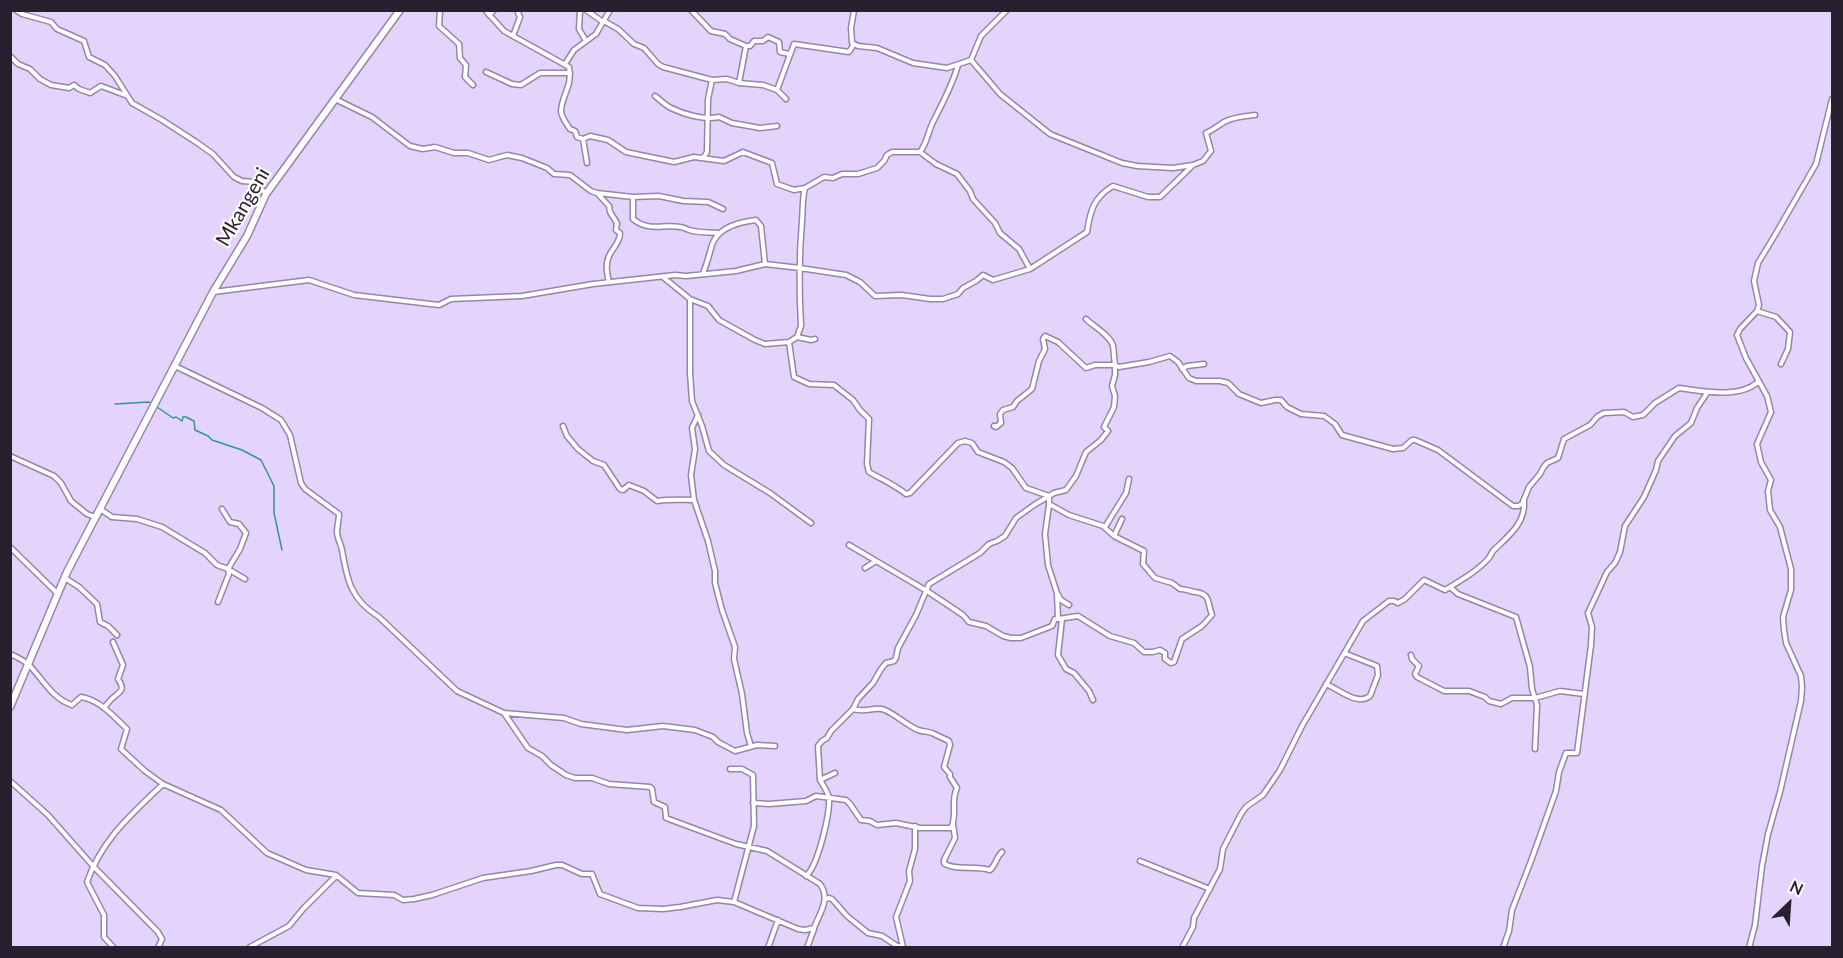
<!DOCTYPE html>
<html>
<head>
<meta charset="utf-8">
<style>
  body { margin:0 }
  #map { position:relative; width:1843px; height:958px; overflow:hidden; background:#e4d3fb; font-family:Lato,sans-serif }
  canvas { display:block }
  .frame { position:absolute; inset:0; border:12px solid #26202f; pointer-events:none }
  .north { position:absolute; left:1759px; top:874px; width:60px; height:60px; -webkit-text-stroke:4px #fcfcfc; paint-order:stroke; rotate:25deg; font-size:16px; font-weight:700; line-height:24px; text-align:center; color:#26202f }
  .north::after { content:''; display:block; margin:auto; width:21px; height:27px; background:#26202f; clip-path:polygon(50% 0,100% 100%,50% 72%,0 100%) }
</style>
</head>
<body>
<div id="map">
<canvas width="1843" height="958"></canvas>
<div class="frame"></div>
<div class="north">N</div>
</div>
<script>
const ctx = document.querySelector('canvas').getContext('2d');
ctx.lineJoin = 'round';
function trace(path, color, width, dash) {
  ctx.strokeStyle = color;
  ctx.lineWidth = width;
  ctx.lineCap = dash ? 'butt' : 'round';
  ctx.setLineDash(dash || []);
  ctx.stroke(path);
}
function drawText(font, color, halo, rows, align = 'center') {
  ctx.font = font + ' Lato,sans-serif';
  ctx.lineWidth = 4.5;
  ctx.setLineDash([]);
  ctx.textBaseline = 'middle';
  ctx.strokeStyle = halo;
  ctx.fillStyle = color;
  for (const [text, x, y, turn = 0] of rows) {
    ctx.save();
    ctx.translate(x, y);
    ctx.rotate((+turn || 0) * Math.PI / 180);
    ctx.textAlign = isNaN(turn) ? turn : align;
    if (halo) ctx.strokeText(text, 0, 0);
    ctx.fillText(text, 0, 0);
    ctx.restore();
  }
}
trace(new Path2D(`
  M115,404L149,402L153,405
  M157,407L173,418L176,417L182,421L183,417H186L194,421L195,430L208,436L212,440L242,450L261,460L274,486V513L282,550`), '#2e9892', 1.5);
const street = new Path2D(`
  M16,10L22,14L51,22L57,29L84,41L89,57L105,65L115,76L132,103L162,120L196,142L213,154L234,177L242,181L255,182L266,194
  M440,10L439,26L459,44L460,58L466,65L465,77L473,85
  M485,10L504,31L569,67C573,86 562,94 561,111C561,117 567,124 570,129L575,131L577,137L583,139L587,163
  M580,10L579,29L586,41
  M586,10L603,22
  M691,10L711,31L725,34L730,39L746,46
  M854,10L851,28L852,43L858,46L877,48L913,63L947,68L971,60L981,36L1007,10
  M489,15L494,10
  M604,21L618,29L634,44L644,48L658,64L663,67L712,80L727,79L739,83L763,85L777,90L786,99
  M513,36L520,17L518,13L519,10
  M10,56L18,64L30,69L40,79L51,85L69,88L74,85L79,89L90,93L101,86L125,95
  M971,60L1000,94L1050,134L1122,163L1137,166L1173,168L1193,165L1203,161L1211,151L1206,133C1213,130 1218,126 1224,122C1233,117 1245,116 1255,115
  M565,64L574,50L596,34L610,10
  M486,72L512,84L521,85L540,73H570
  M739,83L746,46H750L754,41H763L768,37L779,42L780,52L789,54
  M777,90L794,44L849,52L854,44
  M655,96C660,100 665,105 671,108C685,115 704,120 719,117L732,123L760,128L777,126
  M335,99L372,117L410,146L423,149L435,147L454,153H468L489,160L507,155L522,158L547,168L554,174L570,175L591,191L597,193L609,206L610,212L617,223L616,230L620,233C620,243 613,247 609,256C605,265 607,273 609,282
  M583,139L590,136L608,140L626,152L674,162L694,157L724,161L743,152L772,163L777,184L794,190L805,188L824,177L833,178L842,174H858L877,168L884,161L887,155L892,152H920C927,143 928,132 933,122C942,104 953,84 958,65
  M920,152L936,164L957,174L970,191L973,199L995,223L1000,233L1019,249L1030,269
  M701,158L704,157L707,152L708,99L712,80
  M597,193L633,197L659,196L683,201L708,202L723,209
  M633,197V219C649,232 662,224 680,227C683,227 686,229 689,230C698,233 709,232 718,233
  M703,273C707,264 709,255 712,245C718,227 739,222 756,220L761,226L765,264
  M663,277L690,299L708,306L719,320L755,340L765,344L789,342L794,377L809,384L834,385L853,400L860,410L869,419L867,464L869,472C881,479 895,485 906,494L910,493L958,443L965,441L972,443L978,452L1004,462L1012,468L1026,488L1049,496V504L1069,515L1103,526L1114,536L1144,551L1143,564L1155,578L1172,583L1180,589C1186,589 1189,591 1195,592C1211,594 1207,602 1212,615L1202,626L1182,639L1174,662L1171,663L1165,659V653L1160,650L1153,652H1144L1134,643L1110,636L1078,616L1058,619L1057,593
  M213,292L309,280L354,295L439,305L451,299L522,296L593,284L675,275L686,276L736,271L765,264L800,268L846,275L860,282L875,296L902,295L930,299H943L958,294L963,288L976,281L983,275L993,280L1030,269L1087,232C1090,211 1094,197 1113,186L1148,197H1160L1193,165
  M690,299V373L692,401L702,426L709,451L724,465L770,493L811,523
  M1757,311L1776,317L1790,332L1788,349L1781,364
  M1086,319C1093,326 1110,335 1113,346C1114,352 1114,359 1115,365L1119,367L1149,362L1170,356L1178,362L1189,378L1196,381H1220L1228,383L1239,394L1261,403L1275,400H1281L1287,407L1301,414L1324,416L1335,424L1342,435L1393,449L1403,448L1412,440H1415L1438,450L1513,506H1518L1522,504L1529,487L1540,474L1543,468L1547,463L1558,458L1564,439L1590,425L1598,416L1604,413L1624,412L1633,417L1643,415L1655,403L1679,388C1702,391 1739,399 1758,382
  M797,337L811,340L815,339
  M789,342L797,337L801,326C799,291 799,256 802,221C803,210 802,200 805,188
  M175,366L262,408L281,420L290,435L301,483L305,489L339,514C339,520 337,526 337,532C337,538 341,544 342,550C347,580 351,600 379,617L457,691L504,713L564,718L581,724L627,730L663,726L695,730L713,737L718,742L735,751L757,745L775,746
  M1182,369L1187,366L1204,364
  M698,415L692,428L695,449L691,475L694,500L708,541L715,571V583L722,610L735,647L734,659L742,694L747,733L751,746
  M563,426L567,436L578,449L593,461L604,465L620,489L623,490L629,485L644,491L657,501C670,499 681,500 694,500
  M10,456L54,476L61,483L71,501L87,514L95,517
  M1049,505L1045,534L1048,565L1057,593L1061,600L1069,605
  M100,509L112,517L137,519L162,527L205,553L217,565L228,569L245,579
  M1105,527L1126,493L1129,479
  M1114,536L1122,519
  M849,545L927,591L963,615L969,622L986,626L1003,636L1011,638H1021L1052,626L1055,619H1058
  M10,547L58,594
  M865,568L876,561
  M65,578L79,587L97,604L100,622L108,626L117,635
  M1450,587L1458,594L1516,617L1530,667L1532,689L1537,705L1535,749
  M218,602L229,574L228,569L240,549L246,533L239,524L230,522L222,509
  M1062,619L1058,655L1066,669L1074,673L1089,691L1093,700
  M10,654C17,657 25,661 30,666C43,680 53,699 72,705L81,697C100,700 113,716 127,729L121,749L145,771L163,784L221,810L267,853L306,870L336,875L358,893L394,895L403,900L414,899L432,895L483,878L531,871L556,865H562L582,874H592L600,894L638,908L663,909L680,907L717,900L734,902L798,929L805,930L814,928C820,912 831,899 820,884L767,851L736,844L666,818L665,807L654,802L652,789L650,787L609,784L592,778H575L566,775L551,765L542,756L528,748L504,713
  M1411,655L1412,659L1419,666L1415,674L1417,677L1444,691H1469L1485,697L1489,701L1501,704L1512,698H1535L1560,691L1584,694
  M1326,684C1340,690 1357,706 1370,696L1378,675L1377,666L1344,653
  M104,708C107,704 111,699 115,696C123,690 124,688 118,679L123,665L113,642
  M730,769H742L753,775L754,826L734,902
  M820,780L818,746L822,741L827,738L831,731L853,709L858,699L873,683L881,669L886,663L894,661L896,658L898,648L916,615L929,584L980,553L989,544L997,541L1005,536L1016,518L1034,505L1054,493L1066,490L1076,476L1086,452L1101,440L1108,431L1104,427L1114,407L1115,396L1112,386L1115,375V365H1095L1086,368L1058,342L1045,336L1043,339L1045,349L1039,361L1032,389L1017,401L1013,407L1003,410L1000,414L1001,423L996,427L994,426
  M10,781L48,815L93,866L158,932L162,939L158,948
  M753,803L769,804L806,801L816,796L846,800L850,804L861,820L870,821L877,825L896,823L920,828H951C958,815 950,801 957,788L950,777V774L944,767L950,745L949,741C943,738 938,736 932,733C926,731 920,732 914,728C904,723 896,715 885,710C875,706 866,713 853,709
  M953,824L955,838L944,860V863C953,871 976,865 990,870C996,865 996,857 1002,852
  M1140,861L1210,889
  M806,876C818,866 830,814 829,798C828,792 823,785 820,780L835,773
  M826,899L829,898L832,899L847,916L868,933L882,936L897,946L903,947
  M250,947L289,926L303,909L336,876
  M903,947L896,917L910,881L909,871L915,849V826
  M114,948L104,937V915L87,882C102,839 131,815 163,784
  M768,948L778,920
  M807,948L814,929
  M1182,948L1193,927L1194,918L1220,869L1223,849L1241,814L1246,807L1263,795L1280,770L1302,726L1363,621L1389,601H1394L1398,603L1405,599L1424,580L1445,590C1460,581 1476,572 1488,559C1490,557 1491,554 1493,551C1508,536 1526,524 1524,500
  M1503,948L1509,931L1512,910L1531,861L1556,791L1559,772L1566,753H1577L1591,645L1592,627L1588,613L1607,572L1615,563L1620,552L1625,526L1644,497L1656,470L1658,461L1675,436L1691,423L1697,408L1707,393
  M1749,948L1755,925L1762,866L1768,834L1780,792L1801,701L1802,687L1801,676L1786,643L1784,630L1783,617L1791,590V569L1780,527L1770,510L1768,491L1771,480L1761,462L1757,444L1771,412L1767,396L1746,358L1737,335L1740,329L1757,311L1759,305L1754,281L1758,263L1775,235L1816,164L1832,99`);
const secondary = new Path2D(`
  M10,707L67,572L213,292L247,236L266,194L400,10`);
trace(street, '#9585aa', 7);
trace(secondary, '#9585aa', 9);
trace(street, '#fff', 4);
trace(secondary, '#fff', 6);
drawText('20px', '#26202f', '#fcfcfc', [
  ["Mkangeni",243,207,-60]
]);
</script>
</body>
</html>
